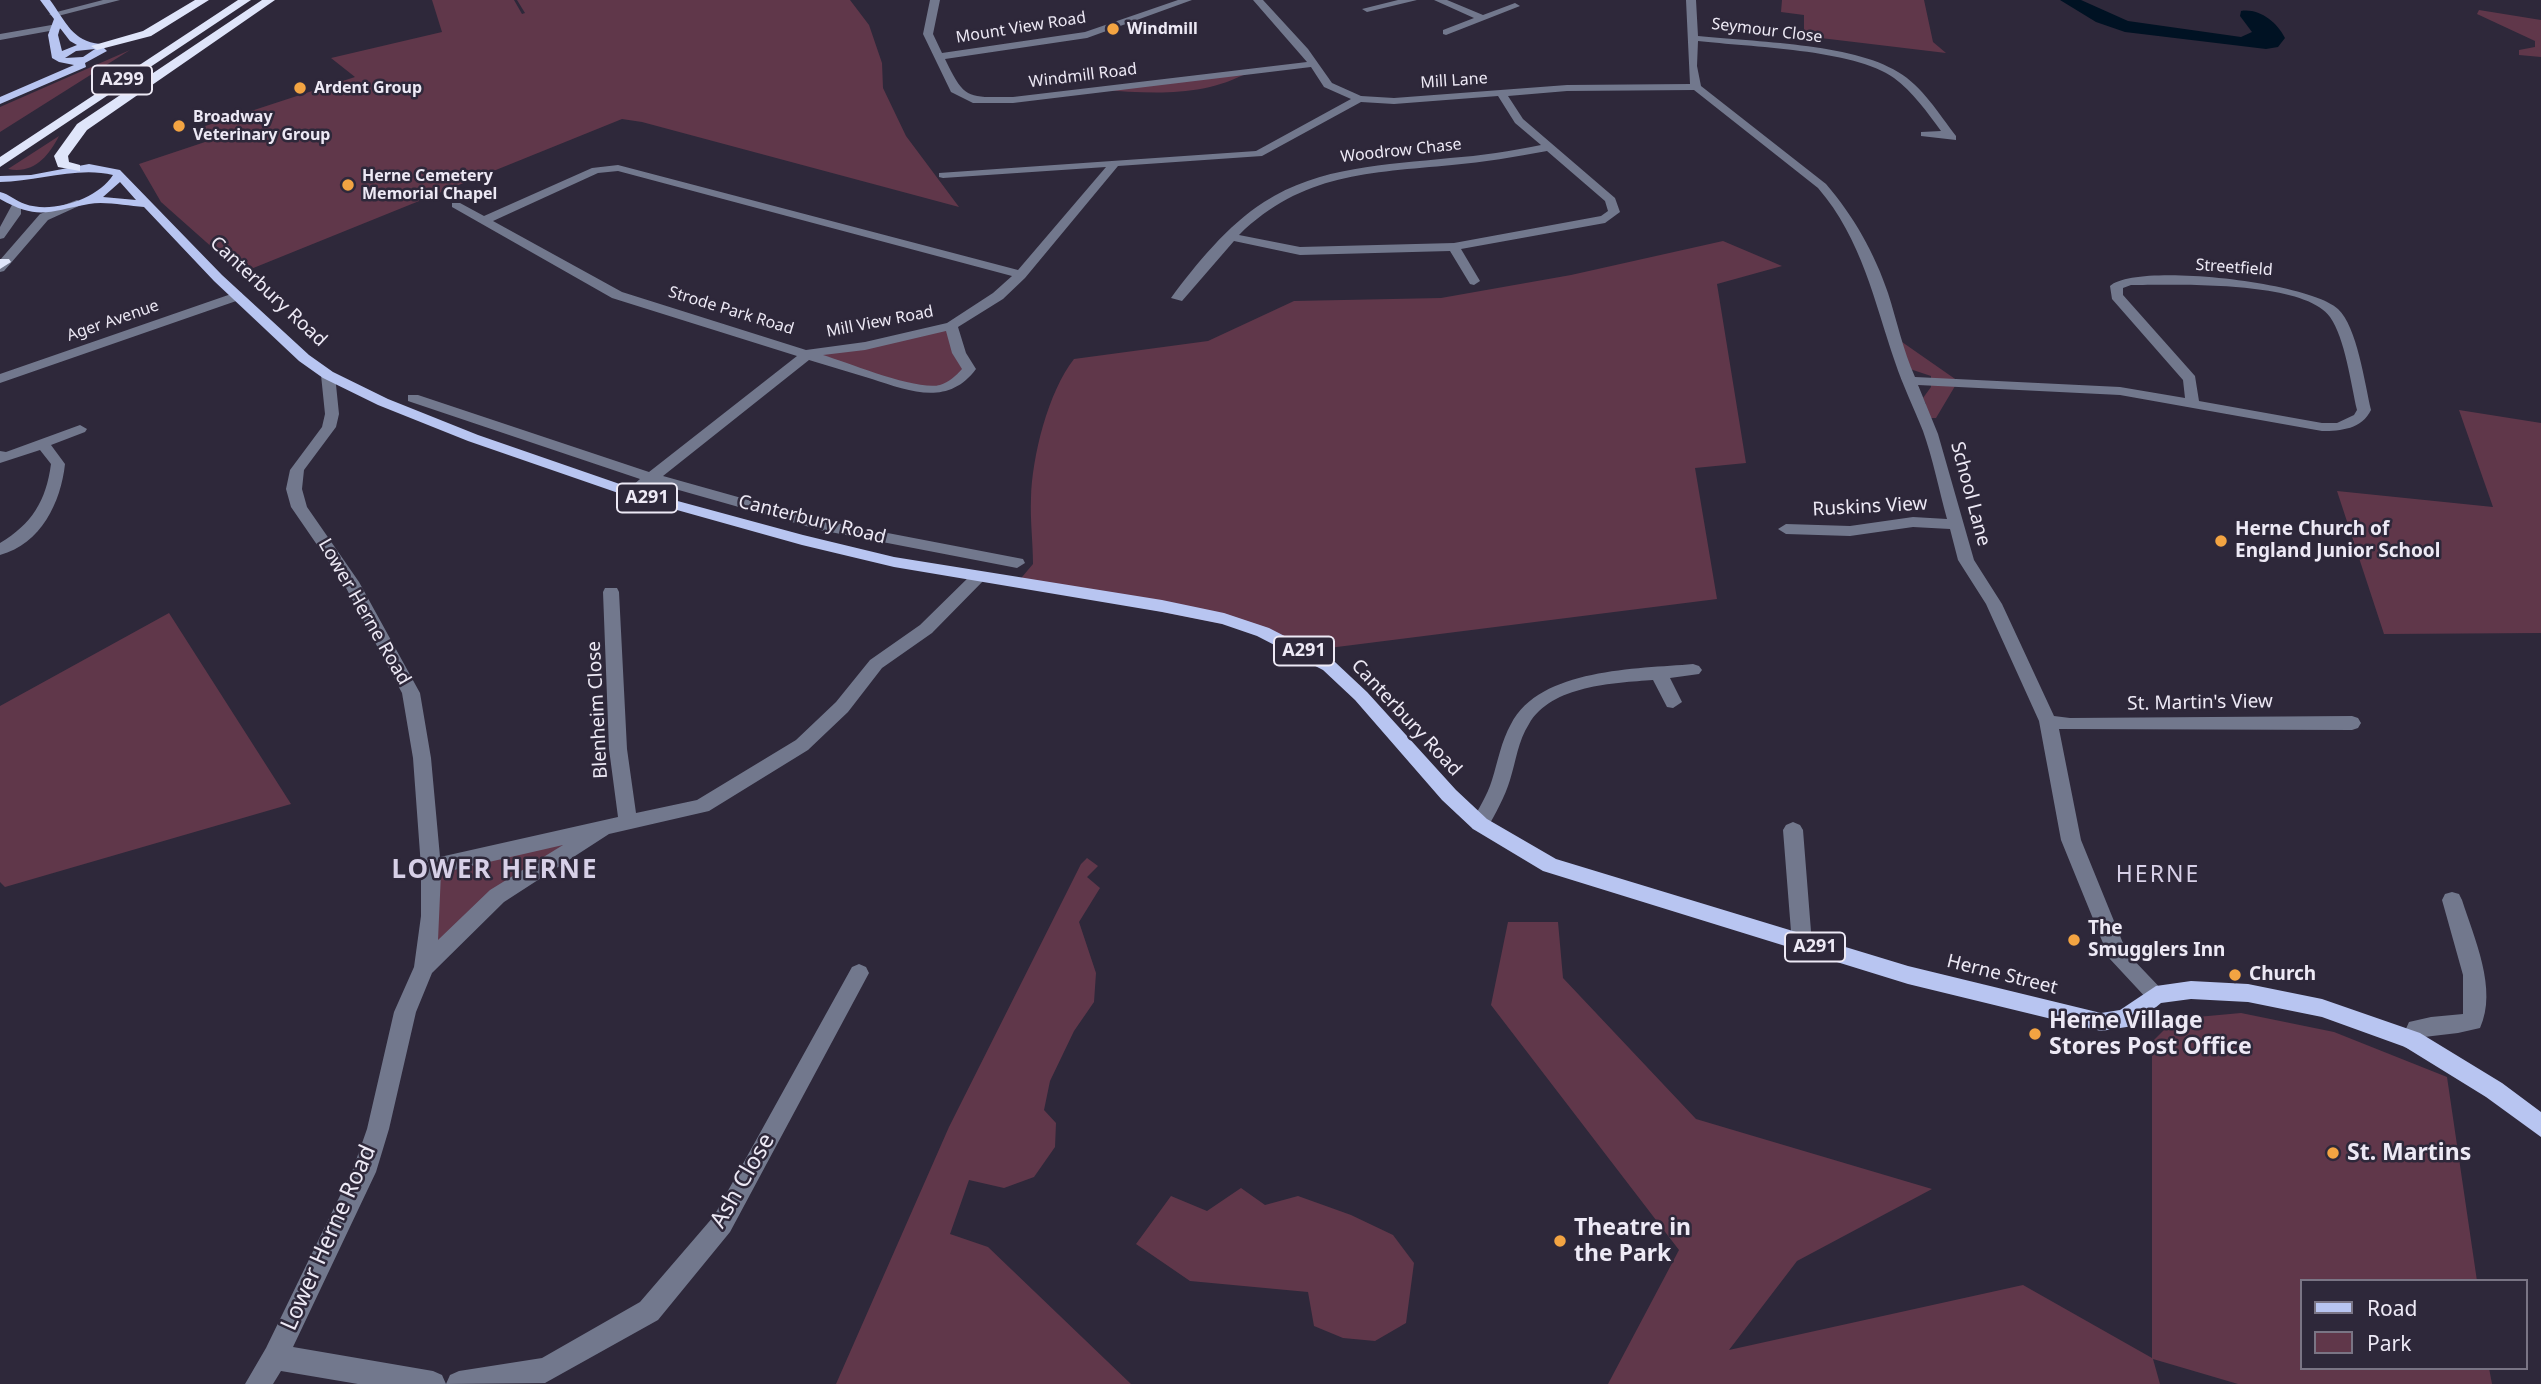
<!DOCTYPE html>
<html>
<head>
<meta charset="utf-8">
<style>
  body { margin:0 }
  #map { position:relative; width:2541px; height:1384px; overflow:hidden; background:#2e283a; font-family:"Noto Sans",sans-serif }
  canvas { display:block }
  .legend { position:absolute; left:2300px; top:1279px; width:228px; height:91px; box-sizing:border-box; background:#2e283a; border:2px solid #7a7585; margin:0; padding:9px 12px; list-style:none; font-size:21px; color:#ede9f5 }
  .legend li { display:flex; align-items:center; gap:14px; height:35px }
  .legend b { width:35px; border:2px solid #7a7585 }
</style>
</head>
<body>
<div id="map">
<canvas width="2541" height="1384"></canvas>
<ul class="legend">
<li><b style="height:9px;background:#b8c5f1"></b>Road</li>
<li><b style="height:19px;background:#60374a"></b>Park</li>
</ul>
</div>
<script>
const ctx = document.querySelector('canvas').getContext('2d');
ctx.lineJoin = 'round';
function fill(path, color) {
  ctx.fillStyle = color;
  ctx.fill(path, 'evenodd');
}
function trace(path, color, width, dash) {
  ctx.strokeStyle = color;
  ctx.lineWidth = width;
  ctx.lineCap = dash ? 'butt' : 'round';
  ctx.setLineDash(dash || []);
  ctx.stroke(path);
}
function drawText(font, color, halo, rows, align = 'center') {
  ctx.font = font + ' "Noto Sans",sans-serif';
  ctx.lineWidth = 5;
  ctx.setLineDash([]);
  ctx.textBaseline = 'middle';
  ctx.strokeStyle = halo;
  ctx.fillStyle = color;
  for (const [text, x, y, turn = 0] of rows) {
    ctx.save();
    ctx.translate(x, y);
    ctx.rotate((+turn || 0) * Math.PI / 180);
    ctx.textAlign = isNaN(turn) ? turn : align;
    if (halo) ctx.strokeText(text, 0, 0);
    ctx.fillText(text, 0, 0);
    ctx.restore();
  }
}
fill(new Path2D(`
  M432,0H514L522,14L525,13L517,0H850L869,25L882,63L883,88L906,136L959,207L642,122L622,119L241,273L161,202L139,164L211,140L196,129L355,77L331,58L442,32Z
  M1782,0H1924L1933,42L1946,53L1804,36V15L1781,12Z
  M2479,10L2541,20V57L2519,55V50L2535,47V41L2477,14Z
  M130,50L0,132V107Z
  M1249,72C1201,98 1152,93 1100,90Z
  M59,136C48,157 34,174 8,169Z
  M1723,241L1782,266L1717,284L1746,463L1695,468L1717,599L1321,649L1296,647L1263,632L1017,583L1033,564C1033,542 1030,520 1031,498C1032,457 1048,392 1074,359L1208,341L1294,301L1441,298L1571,275Z
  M951,326L969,369L962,379L928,391L809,353Z
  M1902,342L1958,381L1936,418H1923L1920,406L1926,404L1923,398L1931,387V376L1904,367Z
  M2459,410L2541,423V633L2384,634L2337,491L2493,507Z
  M169,613L291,804L5,887L0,882V706Z
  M602,830L497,896L424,967L431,867Z
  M1087,858L1098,866L1087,877L1100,888L1079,922L1096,973L1094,1002L1074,1031L1050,1081L1044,1110L1056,1123L1055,1147L1034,1177L1004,1188L969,1180L950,1234L988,1247L1131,1384H836L949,1127L1081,864Z
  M1508,922H1558L1563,978L1696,1119L1932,1189L1797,1261L1729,1350L2023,1285L2152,1358V1042L2175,1019L2241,1013L2334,1032L2447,1077L2477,1281H2301V1368H2489L2492,1384H2238L2153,1359L2160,1384H1608L1679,1250L1491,1005Z
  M1241,1188L1265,1205L1298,1196L1351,1215L1393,1235L1414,1263L1406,1323L1375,1341L1343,1338L1314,1326L1308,1292L1190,1281L1136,1244L1171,1196L1207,1211Z`), '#60374a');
fill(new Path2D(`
  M2060,0H2081L2128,21L2241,37L2252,32L2240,16L2241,11C2259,8 2277,22 2285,38L2278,47L2266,49L2125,32L2096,22Z`), '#001223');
fill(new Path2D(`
  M103,0H120L54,17L49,14Z
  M930,0H940L933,34L942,53L1085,32L1178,0H1192L1087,38L945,59C965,101 968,97 1013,97L1307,62L1253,0H1263L1308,49L1332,83L1361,96L1394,98L1567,85L1690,84L1686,0H1696L1698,36C1753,42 1852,43 1898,72C1922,86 1939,114 1956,136V140L1921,136V132L1941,131C1927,112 1913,92 1894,78C1854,49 1749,47 1698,41L1697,66L1701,86L1826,184C1853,215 1875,254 1888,293C1897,321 1903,350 1915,377L2120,387L2185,398L2183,380L2112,299L2110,286C2136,262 2310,282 2338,309C2357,326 2365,385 2371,410C2362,429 2341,431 2322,431L2120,395L1918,385L1938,434L1974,560L2002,604L2054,716L2070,718L2352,716L2358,718L2361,723L2358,728L2352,730L2059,729L2081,840L2127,953L2167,995L2163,1001L2156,1004L2149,1001L2109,958L2061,840L2039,721L1986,604L1958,560L1950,529L1913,527L1850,536L1786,534L1778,529L1786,524L1850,526L1913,517L1947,519C1939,490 1933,459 1923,431C1914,408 1903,386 1895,362C1874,301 1862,239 1818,188L1694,90L1567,91L1508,96L1523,119L1615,198L1620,212L1605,223L1461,249L1480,281L1474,285L1470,284L1450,251L1300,255L1234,241L1182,301L1171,298C1196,264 1228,225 1264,202C1320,166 1386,165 1450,158C1481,156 1511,151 1541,145L1515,123L1498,96L1394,104L1361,102L1262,156L1118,166L1025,278L1003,299L958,327L966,353L976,369C948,407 909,391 872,379C851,373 830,366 809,360L663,476L820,520L1023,559L1025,563L1017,568L820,530L654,483L637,496H627L624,493L640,479L408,401V395H418L649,472L797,356L612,298L452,207V203H460L484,216L592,168L618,165L1018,270L1106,167L943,178L939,177V173L1256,151L1351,99L1324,87L1311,67L1013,103H973L951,92L923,34ZM1547,151L1605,201L1608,211L1601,216L1454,243L1300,247L1239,235C1302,173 1370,173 1452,165C1484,162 1515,157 1547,151ZM618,171L1012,276L993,293L947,323L865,342L806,350L622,292L493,221L598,173ZM2131,285C2174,285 2304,280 2330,317C2345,338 2351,384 2357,410L2354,415L2337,423H2322L2199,401L2195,376L2123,295V288ZM946,331L952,353L962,369C956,376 949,382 940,385C917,391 849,363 823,355L865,350Z
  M1398,0H1417L1367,12L1362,9Z
  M1434,0H1447L1483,15L1515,3L1520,6L1446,35L1443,34V30L1474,18Z
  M63,23L68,26L66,28L0,40V34Z
  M77,200L83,203L81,205L48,220L4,271L0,272V260L40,214Z
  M13,203H21V214L4,238L0,239V227Z
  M237,292L242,293V299L0,383V374Z
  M328,371L335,375L339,414L336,427L304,470L302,489L307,507L359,582L420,693L431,758L440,857L618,817L609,749L603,592L605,588H617L619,592L627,749L636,813L697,800L796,740L836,702L870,660L920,625L974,572L980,571L988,576L932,633L882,668L848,712L808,750L709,811L609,834L504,902L432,973L416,1012L389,1129L376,1172L293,1347L433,1371L442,1375L446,1384H358L281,1371L273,1384H245L266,1348L353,1169L367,1129L394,1012L414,967L421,916V867L413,758L402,693L344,584L291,507L286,489L290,470L322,427L325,414L321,375ZM563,845L490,890L438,940L441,873Z
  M80,425L87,429L85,432L51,445L65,464C61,502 41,544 0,555V543C32,524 46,501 51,464L40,450L0,463V451L6,452Z
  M1693,664L1699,666L1702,670L1699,674L1670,678L1682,702L1673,708L1667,707L1653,680C1614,683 1552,685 1529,724C1518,741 1516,761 1510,780C1505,797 1495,814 1487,829L1480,831L1473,829L1470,824C1478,810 1487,796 1492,780C1498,761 1501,742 1511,724C1540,668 1637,669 1693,664Z
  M1793,822L1800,825L1803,830L1812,944L1809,950L1802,953L1795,950L1792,944L1783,830L1786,825Z
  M2452,892L2459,894L2462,900C2474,938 2498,989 2480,1028L2458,1033L2424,1037L2420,1047L2412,1050L2404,1047L2401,1040L2409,1022L2431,1017L2463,1014V975L2442,900L2445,894Z
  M859,964L866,967L869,973L730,1232L658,1320L545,1383L446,1384L450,1375L459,1371L542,1358L640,1302L714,1216L852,967Z`), '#72788d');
fill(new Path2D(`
  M40,0H50C66,22 72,41 100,44L107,51L85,63L86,67L0,104V97L74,65L59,62L52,58L48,35L54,19ZM60,28L70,41L77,45L62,51L58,35ZM95,49L83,57L65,58L76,51Z
  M89,164L120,170L222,275L309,355L333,372L388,399L478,435L637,490L803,535L894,557L1162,600L1224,613L1269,628L1335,662L1367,692L1456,790L1487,819L1556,859L1908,966L2101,1013L2120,1010L2156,986L2191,981L2248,984L2322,999L2420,1033L2502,1083L2541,1112V1137L2486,1097L2405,1047L2322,1017L2248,1002L2191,999L2161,1003L2133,1026L2101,1031L1908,984L1543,871L1473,829L1442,800L1355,700L1323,670L1257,636L1222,624L1162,612L894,567L802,545L627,496L468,441L378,405L323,378L299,361L214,281L144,207C127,206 105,201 89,204C49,211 39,221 0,199V192C9,194 16,201 25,204C52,214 98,199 113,175C79,166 37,181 0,182V176L31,175ZM120,182L136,200L103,197Z`), '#b8c5f1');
fill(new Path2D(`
  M195,0H209L151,36L97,50L91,46L143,31Z
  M238,0H251L0,167V157Z
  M262,0H275L87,130L68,156L69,162L80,165V171L58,167L54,156L77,124Z
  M0,259H9L11,262L0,269Z`), '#dfe5fa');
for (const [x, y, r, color] of [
  [1113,29,7,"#f3a442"],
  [300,88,7,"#f3a442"],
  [179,126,7,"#f3a442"],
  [348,185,7,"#f3a442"],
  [2221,541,7,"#f3a442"],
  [2074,940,7,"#f3a442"],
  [2235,975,7,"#f3a442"],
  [2035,1034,7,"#f3a442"],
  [2333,1153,7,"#f3a442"],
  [1560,1241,7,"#f3a442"]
]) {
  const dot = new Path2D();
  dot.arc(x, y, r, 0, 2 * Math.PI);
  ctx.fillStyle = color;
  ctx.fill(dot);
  trace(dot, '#2e283a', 2.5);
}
drawText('16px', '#ede9f5', '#2e283a', [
  ["Mount View Road",1021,28,-9],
  ["Seymour Close",1767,31,7],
  ["Windmill Road",1083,76,-7],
  ["Mill Lane",1454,81,-4],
  ["Woodrow Chase",1401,151,-6],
  ["Streetfield",2234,268,4],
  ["Strode Park Road",731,311,17],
  ["Ager Avenue",113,321,-19],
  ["Mill View Road",880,322,-11]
]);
drawText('bold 16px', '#ede9f5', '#2e283a', [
  ["Windmill",1127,29],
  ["Ardent Group",314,88],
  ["Broadway",193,117],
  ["Veterinary Group",193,135],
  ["Herne Cemetery",362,176],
  ["Memorial Chapel",362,194]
], 'left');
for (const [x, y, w] of [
  [122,80,60],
  [647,498,60],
  [1304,651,60],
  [1815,947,60]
]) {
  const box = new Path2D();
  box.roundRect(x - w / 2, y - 14.5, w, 29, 5);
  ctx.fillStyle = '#2e283a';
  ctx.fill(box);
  trace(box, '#ede9f5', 2);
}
drawText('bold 18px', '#ede9f5', null, [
  ["A299",122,80],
  ["A291",647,498],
  ["A291",1304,651],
  ["A291",1815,947]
]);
drawText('19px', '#ede9f5', '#2e283a', [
  ["Canterbury Road",268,292,43],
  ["School Lane",1970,494,75],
  ["Ruskins View",1870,507,-3],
  ["Canterbury Road",812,520,14],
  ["Lower Herne Road",364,612,60],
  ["St. Martin's View",2200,703,-1],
  ["Blenheim Close",598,710,-93],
  ["Canterbury Road",1406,718,47],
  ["Herne Street",2002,975,14]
]);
drawText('bold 19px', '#ede9f5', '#2e283a', [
  ["Herne Church of",2235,530],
  ["England Junior School",2235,552],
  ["The",2088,929],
  ["Smugglers Inn",2088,951],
  ["Church",2249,975]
], 'left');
ctx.letterSpacing = '2px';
drawText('23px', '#d7d0e7', '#2e283a', [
  ["HERNE",2158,875]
]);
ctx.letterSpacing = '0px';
drawText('bold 23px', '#ede9f5', '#2e283a', [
  ["Herne Village",2049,1021],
  ["Stores Post Office",2049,1047],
  ["St. Martins",2347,1153],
  ["Theatre in",1574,1228],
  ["the Park",1574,1254]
], 'left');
drawText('23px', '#ede9f5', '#2e283a', [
  ["Ash Close",743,1181,-60],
  ["Lower Herne Road",329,1238,-66]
]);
ctx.letterSpacing = '2px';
drawText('bold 26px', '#d7d0e7', '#2e283a', [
  ["LOWER HERNE",495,871]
]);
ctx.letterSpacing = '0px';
</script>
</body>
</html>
